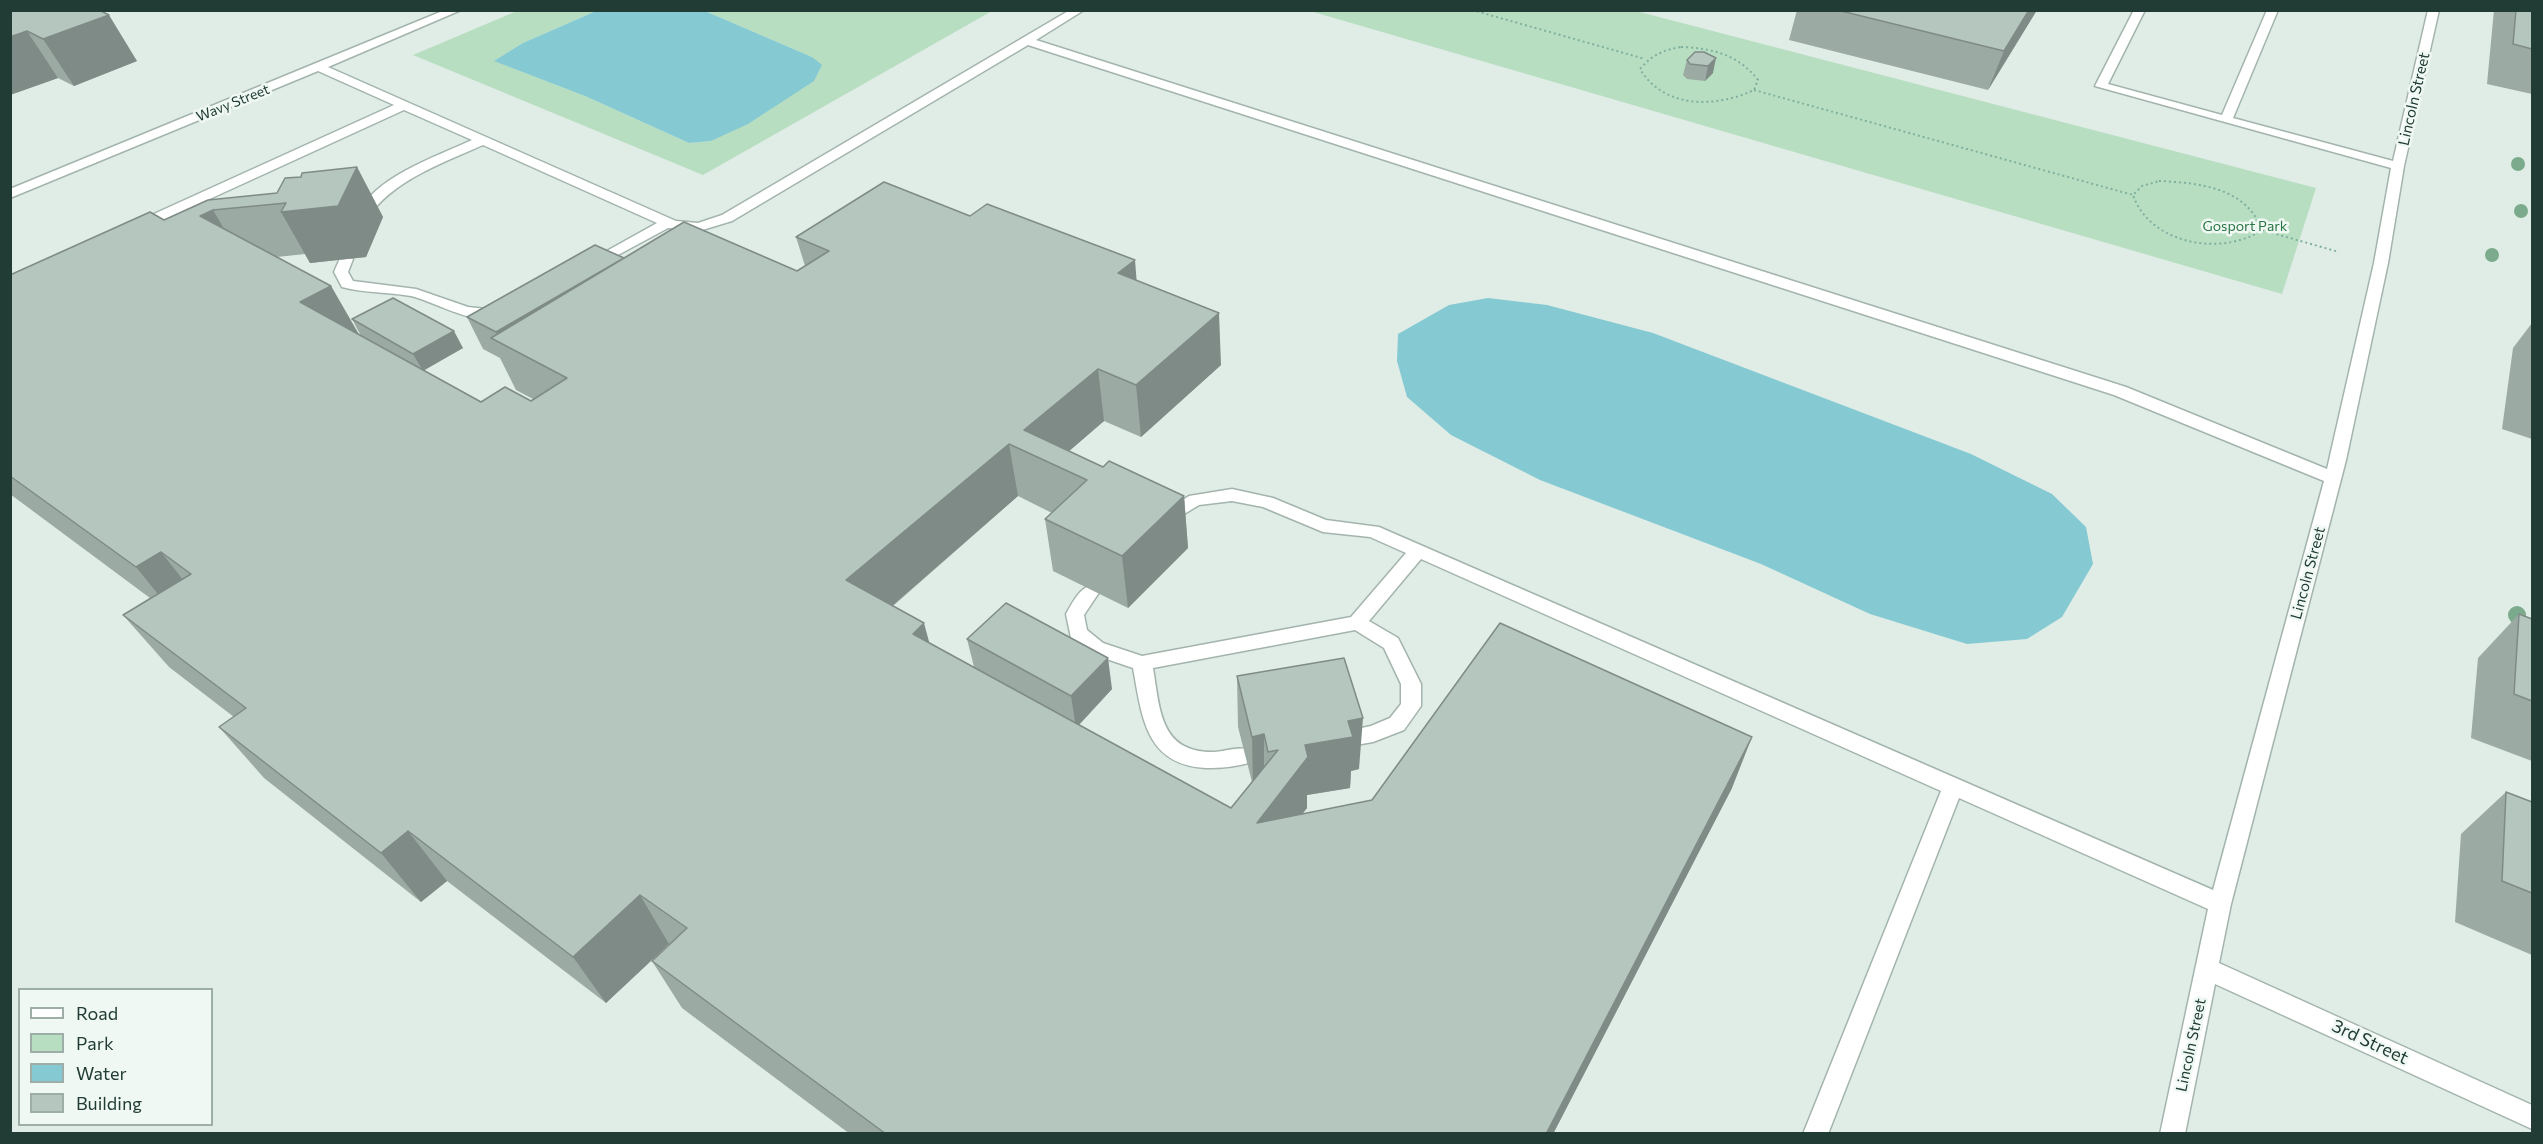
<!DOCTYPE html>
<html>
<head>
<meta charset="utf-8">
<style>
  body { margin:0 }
  #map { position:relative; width:2543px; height:1144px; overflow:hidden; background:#e0ece6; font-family:Commissioner,sans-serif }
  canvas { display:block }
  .frame { position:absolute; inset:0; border:12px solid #203c34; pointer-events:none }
  .legend { position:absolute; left:18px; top:988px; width:195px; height:138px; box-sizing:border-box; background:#f0f8f4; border:2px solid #9dada7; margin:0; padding:8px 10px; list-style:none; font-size:18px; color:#203c34 }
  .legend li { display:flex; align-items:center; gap:12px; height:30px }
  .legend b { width:30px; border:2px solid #9dada7 }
</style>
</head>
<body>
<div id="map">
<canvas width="2543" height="1144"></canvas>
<div class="frame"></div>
<ul class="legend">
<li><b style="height:8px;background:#fff"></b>Road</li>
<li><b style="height:16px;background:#b8dec1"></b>Park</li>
<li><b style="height:16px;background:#85cad3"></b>Water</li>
<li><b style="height:16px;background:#b5c6bf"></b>Building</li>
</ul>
</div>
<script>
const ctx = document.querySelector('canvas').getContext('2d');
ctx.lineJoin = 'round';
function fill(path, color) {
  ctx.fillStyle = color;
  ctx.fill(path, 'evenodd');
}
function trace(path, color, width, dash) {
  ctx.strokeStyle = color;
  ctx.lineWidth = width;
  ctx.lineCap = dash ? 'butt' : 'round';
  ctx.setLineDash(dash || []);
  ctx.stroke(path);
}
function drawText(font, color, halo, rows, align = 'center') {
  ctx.font = font + ' Commissioner,sans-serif';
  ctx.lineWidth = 5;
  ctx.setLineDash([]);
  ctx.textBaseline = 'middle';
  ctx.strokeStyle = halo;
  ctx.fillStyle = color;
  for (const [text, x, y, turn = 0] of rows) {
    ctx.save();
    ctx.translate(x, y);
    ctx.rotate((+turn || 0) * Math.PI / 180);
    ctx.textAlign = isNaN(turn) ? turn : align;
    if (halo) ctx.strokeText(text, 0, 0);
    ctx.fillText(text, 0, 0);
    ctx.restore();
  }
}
fill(new Path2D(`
  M517,11H596L523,43L495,61L585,96L689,143L711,141L812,57L705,11H992L703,175L413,55Z
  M1310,11H1636L2316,188L2282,294Z`), '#b8dec1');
fill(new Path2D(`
  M705,11L812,57L822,65L814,81L748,124L711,141L689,143L585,96L494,61L523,43L596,11Z
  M1488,298L1547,305L1653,333L1971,454L2052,494L2086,527L2093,564L2062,617L2027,639L1967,644L1870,614L1761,564L1540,480L1451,435L1407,397L1397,361L1398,334L1449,305Z`), '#85cad3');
const minor = new Path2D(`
  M445,10H461L328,67L676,221L698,223L722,215L1070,10H1084L1036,40L2126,387L2327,469L2374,263L2391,168L2095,86L2134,10H2145L2108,84L2222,115L2267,10H2278L2233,118L2393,161L2428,10H2439L2404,166L2388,263L2346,460L2231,904L2219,963L2532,1105V1129L2215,984L2185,1134H2160L2208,909L1959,798L1828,1134H1803L1941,791L1421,559L1369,621L1398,638L1421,684V706L1404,730L1373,742L1350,746L1343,744L1340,738L1343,732L1371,726L1390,718L1401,704V684L1384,648L1355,630L1153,668C1160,710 1160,753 1214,752C1227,751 1239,746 1251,750L1254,756L1251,762C1237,767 1220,768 1206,768C1145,765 1142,716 1133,668L1089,653L1071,638L1066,614C1073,602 1082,582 1097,586L1100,591L1084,615L1087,630L1103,643L1142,656L1351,617L1406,553L1370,537L1323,532L1263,507L1232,501L1199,505L1166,525L1157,519L1160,515L1189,496L1232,489L1273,498L1326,520L1379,527L2213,890L2324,481L2114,395L1028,45L732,221L699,231L668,228L592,269L587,268V262L657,223L483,145C441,164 392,180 366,220H356L354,217C378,175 431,159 472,140L404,110L144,229H134V223L394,105L318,71L10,198V189Z
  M346,255L353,259L348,272L353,281L416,289L468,307L495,310L502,314C486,332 431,300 411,296C388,292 364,293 342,287L334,272L341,256Z`);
trace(minor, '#a3b4ad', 3);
trace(new Path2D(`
  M1472,10L1645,59
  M1681,47C1712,48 1739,55 1758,80L1754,90C1716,108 1664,109 1640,69C1652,55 1663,50 1681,47Z
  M1754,90L2133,195
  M2159,181C2199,183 2246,187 2262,230C2221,257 2150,244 2133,195L2142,186Z
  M2262,230L2339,252`), '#7fb09f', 2, [2, 3]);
fill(minor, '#fff');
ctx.fillStyle = '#7bab8c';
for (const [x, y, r] of [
  [2518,164,7],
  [2521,211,7],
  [2492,255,7],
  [2517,615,9]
]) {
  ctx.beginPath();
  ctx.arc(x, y, r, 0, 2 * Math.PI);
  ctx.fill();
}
fill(new Path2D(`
  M10,10L137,61L74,86L58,78L10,95Z
  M1797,10H2037L1988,90L1789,40Z
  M2494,10H2532V94L2487,84Z
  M1704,52L1713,73L1705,81L1687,79L1683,75L1687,60Z
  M357,167L383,217L366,257L310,263L305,254L277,257L331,286L359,334L361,336L352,319L463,348L423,370L481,402L531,401L533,399L516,390L500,358L483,349L467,317L624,258L797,271L805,266L796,237L1137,281L1221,365L1141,437L1104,421L1069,451L1103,467L1184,496L1188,548L1128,608L1053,571L1045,519L1052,513L1018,496L893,606L930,643L974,667L967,639L1112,689L1079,725L1231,808L1252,782L1238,727L1237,676L1359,769L1351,771L1350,788L1307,795V808L1302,814L1732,788L1553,1134H850L682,1008L652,961L670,944H669L606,1003L447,881L421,902L264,778L219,727L234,717L169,667L123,615L150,598L10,494V275L164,220L277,193L301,177Z
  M2532,323V439L2502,429L2513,348Z
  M2519,614L2532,619V761L2471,738L2478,658Z
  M2532,777V798L2531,797Z
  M2506,792L2532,802V955L2455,922L2461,834Z`), '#9caaa4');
fill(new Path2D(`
  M2029,10H2037L1988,90L2004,51Z
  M109,15L137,61L74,86L43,39Z
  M27,31L58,78L10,95V37Z
  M1716,58L1713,73L1705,81L1708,66Z
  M357,167L383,217L366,257L310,263L281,212Z
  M213,210L243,261L200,216Z
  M624,258L502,344L496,332Z
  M1135,260L1139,311L1118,273Z
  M331,286L360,337L300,302Z
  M1219,313L1221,365L1141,437L1136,385Z
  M454,331L463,348L423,371L413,354Z
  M1098,369L1104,421L1053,465L1024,430Z
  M1009,444L1018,496L862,632L846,580Z
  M1184,496L1188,548L1128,608L1122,556Z
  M161,552L203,605L179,620L136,567Z
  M924,623L938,675L913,634Z
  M1108,658L1112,689L1076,728L1071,696Z
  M1363,718L1359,769L1351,771L1350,788L1307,795V808L1258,872L1257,823L1305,745L1348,721Z
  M1264,734V785L1253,788L1252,737Z
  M1752,737L1732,788L1553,1134H1546Z
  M408,831L447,881L421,902L381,853Z
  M640,895L669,944L606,1003L573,957Z`), '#7f8b86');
const building = new Path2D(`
  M10,10H99L109,15L43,39L27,31L10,37Z
  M1837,10H2029L2004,51Z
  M2516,10H2532V49L2513,44Z
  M1695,52H1704L1716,58L1708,66L1690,64L1687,60Z
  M357,167L338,206L281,212L286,203L213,210L200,216L331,286L300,302L481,402L505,387L531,401L567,378L491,338L684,222L797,271L829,251L796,237L884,182L970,216L987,204L1135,260L1118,273L1219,313L1136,385L1098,369L1024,430L1103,467L1109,461L1184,496L1122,556L1045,519L1087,480L1009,444L846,580L924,623L913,634L1231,808L1278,750L1268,752L1264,734L1252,737L1237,676L1344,658L1363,718L1348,721L1353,737L1305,745L1308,757L1257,823L1372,800L1500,623L1752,737L1546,1134H886L652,961L687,928L640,895L573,957L408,831L381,853L219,727L246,708L123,615L191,574L161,552L136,567L10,476V275L150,212L164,220L208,200L277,193L285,178L301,177L302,173Z
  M595,245L624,258L496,332L467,317Z
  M393,298L454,331L413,354L352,319Z
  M1006,603L1108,658L1071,696L967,639Z
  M2519,614L2532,619V701L2514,694Z
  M2506,792L2532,802V893L2502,881Z`);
fill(building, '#b5c6bf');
trace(building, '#7f8b86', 1.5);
drawText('14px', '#203c34', '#f0f8f4', [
  ["Wavy Street",233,103,-22]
]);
drawText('14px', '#297543', '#f0f8f4', [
  ["Gosport Park",2245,226]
]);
drawText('15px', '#203c34', '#f0f8f4', [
  ["Lincoln Street",2414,99,-77],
  ["Lincoln Street",2308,573,-75],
  ["Lincoln Street",2191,1045,-78]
]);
drawText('18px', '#203c34', '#f0f8f4', [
  ["3rd Street",2370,1042,25]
]);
</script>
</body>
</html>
